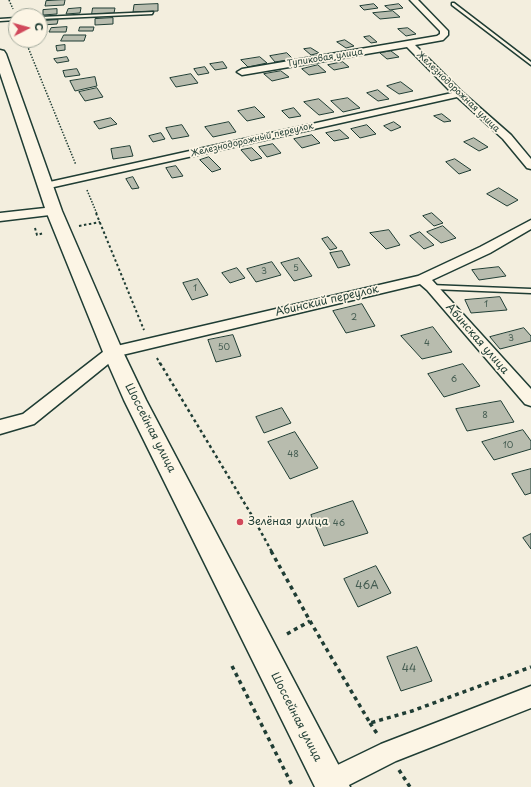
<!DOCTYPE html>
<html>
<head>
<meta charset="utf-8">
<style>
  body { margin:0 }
  #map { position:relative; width:531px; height:787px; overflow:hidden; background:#f3eede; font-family:"Playpen Sans",sans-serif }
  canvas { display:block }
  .north { position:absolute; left:8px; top:8px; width:40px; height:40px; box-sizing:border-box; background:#fcf5e5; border:1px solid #a4ab9e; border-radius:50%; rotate:84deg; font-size:11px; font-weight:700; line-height:16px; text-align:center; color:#1f3d34 }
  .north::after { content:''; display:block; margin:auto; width:14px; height:18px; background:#d1495b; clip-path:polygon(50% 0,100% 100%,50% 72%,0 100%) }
</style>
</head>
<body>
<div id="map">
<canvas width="531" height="787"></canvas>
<div class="north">С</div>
</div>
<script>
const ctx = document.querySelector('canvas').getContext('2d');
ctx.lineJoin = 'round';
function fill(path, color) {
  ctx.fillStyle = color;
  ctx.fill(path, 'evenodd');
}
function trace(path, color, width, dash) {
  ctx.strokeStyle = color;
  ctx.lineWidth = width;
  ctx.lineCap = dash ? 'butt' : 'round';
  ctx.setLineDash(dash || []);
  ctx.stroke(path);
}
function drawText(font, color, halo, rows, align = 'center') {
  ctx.font = font + ' "Playpen Sans",sans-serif';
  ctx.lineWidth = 3.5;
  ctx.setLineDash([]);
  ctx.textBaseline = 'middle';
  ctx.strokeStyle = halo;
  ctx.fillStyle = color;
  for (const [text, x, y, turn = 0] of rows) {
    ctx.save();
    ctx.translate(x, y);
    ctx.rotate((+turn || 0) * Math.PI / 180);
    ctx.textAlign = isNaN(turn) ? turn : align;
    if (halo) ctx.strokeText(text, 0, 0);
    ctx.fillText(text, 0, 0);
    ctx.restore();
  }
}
const building = new Path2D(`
  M65,0L64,5L45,6L46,1Z
  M158,4V11L133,12L134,5Z
  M374,4L378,8L364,10L360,6Z
  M399,4L403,8L390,10L385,6Z
  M81,8L80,13L66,14L68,9Z
  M93,8H115L114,13L92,14Z
  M57,9V14L43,15V10Z
  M393,11L400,17L380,19L373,13Z
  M113,18V24L95,25V19Z
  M58,20L57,24L42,25V21Z
  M67,27L66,32H49L51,28Z
  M80,27H94L93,31H79Z
  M408,28L416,34L406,36L398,29Z
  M64,35H86L84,41H61Z
  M370,36L377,42L371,43L364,37Z
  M345,40L354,46L346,48L337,42Z
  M65,45V50L57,51L56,46Z
  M311,48L319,53L311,55L304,49Z
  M391,51L399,57L387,59L380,53Z
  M287,53L293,59L275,62L270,56Z
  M67,57L69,61L57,63L54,59Z
  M260,57L267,63L248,67L241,60Z
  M223,62L227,68L215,70L210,64Z
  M343,62L349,67L334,70L328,65Z
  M318,65L326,72L309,75L302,69Z
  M205,67L209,73L198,75L194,69Z
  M77,69L80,75L65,77L63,71Z
  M281,71L289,77L272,81L264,74Z
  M191,74L198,83L176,87L170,78Z
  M95,77L97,86L75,91L70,81Z
  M401,82L413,91L399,94L387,86Z
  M97,88L103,97L85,101L79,92Z
  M378,90L389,99L378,101L367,93Z
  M348,98L360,108L343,112L331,101Z
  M319,99L334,112L319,115L304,102Z
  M255,107L265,117L247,121L238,111Z
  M294,108L301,116L289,118L282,111Z
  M442,114L451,121L444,122L434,116Z
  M111,118L117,124L99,129L94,122Z
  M229,122L236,132L213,137L205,127Z
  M394,122L401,127L391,131L384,126Z
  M182,125L189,136L172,139L166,128Z
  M367,125L376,134L360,138L351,129Z
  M340,130L349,138L334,141L326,133Z
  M161,133L165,139L153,142L149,136Z
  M312,135L320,143L302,148L294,139Z
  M474,138L488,147L479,151L464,142Z
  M273,144L281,153L267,157L259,147Z
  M130,146L133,156L113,159L111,149Z
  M252,148L262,158L251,161L241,150Z
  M209,157L221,169L212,172L200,160Z
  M455,159L471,170L459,174L446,162Z
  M176,166L183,176L172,178L166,168Z
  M133,177L139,188L132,189L126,179Z
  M499,188L518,200L507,206L487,194Z
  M432,213L443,223L434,226L423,216Z
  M443,226L456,238L441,243L427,232Z
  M389,230L400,245L386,249L370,233Z
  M420,232L434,245L424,249L410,236Z
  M328,237L337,248L330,250L322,239Z
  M342,251L350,265L338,268L330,253Z
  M299,258L312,276L294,281L281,263Z
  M272,262L281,275L256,282L247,269Z
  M499,267L506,276L479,280L472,270Z
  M237,268L245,278L230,283L222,273Z
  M198,279L208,295L192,300L183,283Z
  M500,297L507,310L471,313L465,300Z
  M362,304L375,326L346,333L333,311Z
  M433,327L452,352L422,359L401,336Z
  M524,328L531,336V341L500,349L490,337Z
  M233,335L241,356L216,362L208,340Z
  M463,364L480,386L444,397L428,374Z
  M501,401L514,422L467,431L456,409Z
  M282,408L291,423L264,433L256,417Z
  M523,430L531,441V449L494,460L482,442Z
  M295,432L318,468L290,479L268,442Z
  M531,469V493L525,495L512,474Z
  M353,501L368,533L324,546L311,515Z
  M531,534V549L523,538Z
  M376,566L391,593L358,607L344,579Z
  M417,647L432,681L401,691L387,657Z`);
fill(building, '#b8bcae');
trace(building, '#1f3d34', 1);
const lane = new Path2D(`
  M452,3H454L531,62V65L452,5Z
  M153,12L152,14L40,19V17Z
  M16,18V20L0,21V19Z
  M430,285L531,289V293L432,289L429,287Z`);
const street = new Path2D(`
  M410,0H418L448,31V35L443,40L415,45L462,92L511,135L531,159V169L527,168L503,139L457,97L45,189L41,188L39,186L41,184L45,183L452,93L407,47L242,75L237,72L242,69L437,36L440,34V31Z
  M54,207L58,208L60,211L58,214L0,221V213Z
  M531,220V229L490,253L432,280L531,389V406L525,404L427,290L420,284L118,356L34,424L0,434V420L23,414L108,348L418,276L480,247Z
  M531,686V708L396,761L345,787H320L318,782L321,773L381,744Z`);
const highway = new Path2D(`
  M0,50L4,51L6,54L62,211L123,352L146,400L350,787H315L124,400L103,352L46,211L0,73Z`);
trace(lane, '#1f3d34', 3);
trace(street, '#1f3d34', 3);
trace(highway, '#1f3d34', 3);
trace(new Path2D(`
  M9,0L13,9
  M25,40L76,165
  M87,190L97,214`), '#1f3d34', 1.5, [1.5, 1.5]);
trace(new Path2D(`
  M96,213L144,330
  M79,226L100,222
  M35,228L37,235L44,233
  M157,358L160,364`), '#1f3d34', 2, [2.5, 2.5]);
trace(new Path2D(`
  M160,363L251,514L272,552`), '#1f3d34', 2.5, [3, 3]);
trace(new Path2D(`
  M271,551L310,621L370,723L412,711L531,667
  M287,634L310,621
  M232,666L293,787
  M370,723L378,735
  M399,770L410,787`), '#1f3d34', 3.5, [4, 4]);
fill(lane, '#fcf5e5');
fill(street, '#fcf5e5');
fill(highway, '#fcf5e5');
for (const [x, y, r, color] of [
  [240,522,4,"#d1495b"]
]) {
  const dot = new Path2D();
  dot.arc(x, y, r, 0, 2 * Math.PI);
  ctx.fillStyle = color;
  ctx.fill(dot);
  trace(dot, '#fcf5e5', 1.5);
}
drawText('9px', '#1f3d34', '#fcf5e5', [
  ["Тупиковая улица",325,58,-9],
  ["Железнодорожная улица",458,92,44],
  ["Железнодорожный переулок",252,140,-13]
]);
drawText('9px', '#455d52', null, [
  ["5",296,269],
  ["3",264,272],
  ["1",195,289],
  ["1",486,305],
  ["2",354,318],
  ["3",511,339],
  ["4",427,344],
  ["50",224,348],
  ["6",454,380],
  ["8",485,416],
  ["10",508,446],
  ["48",293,455],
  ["46",339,524]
]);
drawText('11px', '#1f3d34', '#fcf5e5', [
  ["Абинский переулок",327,301,-13],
  ["Абинская улица",477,339,49],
  ["Шоссейная улица",150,428,63],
  ["Шоссейная улица",296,717,63]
]);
drawText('11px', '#1f3d34', '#fcf5e5', [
  ["Зелёная улица",248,522]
], 'left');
drawText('11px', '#455d52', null, [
  ["46А",367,586],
  ["44",409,669]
]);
</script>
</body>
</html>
